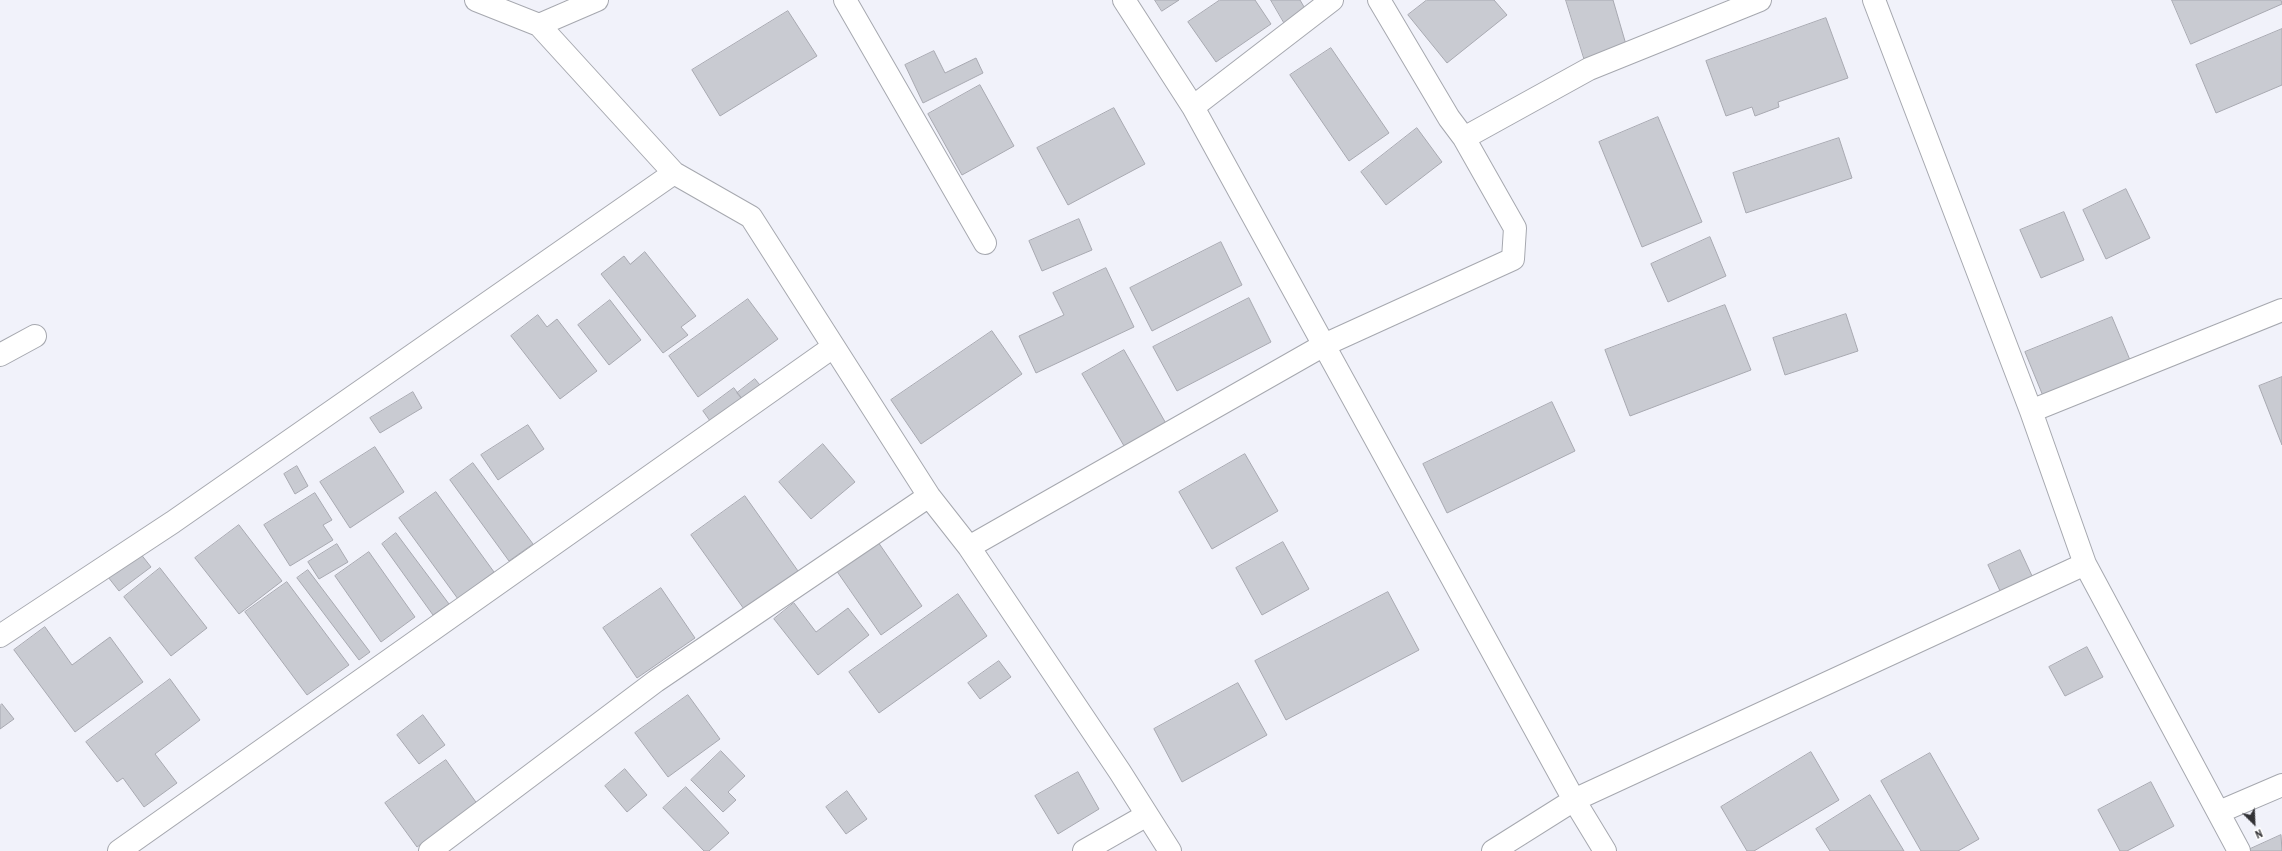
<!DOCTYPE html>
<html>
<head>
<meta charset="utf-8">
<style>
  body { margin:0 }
  #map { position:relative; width:2282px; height:851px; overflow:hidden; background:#f1f2fa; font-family:"Archivo Narrow",sans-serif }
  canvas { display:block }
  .north { position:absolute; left:2234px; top:803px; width:40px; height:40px; -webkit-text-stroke:3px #fff; paint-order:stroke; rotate:156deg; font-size:11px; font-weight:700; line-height:16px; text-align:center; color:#323235 }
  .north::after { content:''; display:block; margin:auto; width:14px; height:18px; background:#323235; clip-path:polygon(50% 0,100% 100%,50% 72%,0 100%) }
</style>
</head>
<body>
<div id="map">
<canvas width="2282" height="851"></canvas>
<div class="north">N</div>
</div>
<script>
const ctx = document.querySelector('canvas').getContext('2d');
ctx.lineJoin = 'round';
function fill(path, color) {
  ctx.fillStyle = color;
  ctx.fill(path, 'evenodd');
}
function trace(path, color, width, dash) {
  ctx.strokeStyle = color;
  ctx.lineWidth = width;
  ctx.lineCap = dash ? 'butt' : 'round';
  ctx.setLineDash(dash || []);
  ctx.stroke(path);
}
const building = new Path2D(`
  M1155,0H1179L1162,11Z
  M1220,0H1255L1271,24L1216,62L1188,22Z
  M1271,0H1300L1307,12L1285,24Z
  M1427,0H1494L1507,15L1447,63L1408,15Z
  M1566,0H1613L1627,48L1585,61Z
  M2172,0H2281L2282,4L2191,44Z
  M788,11L817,56L720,116L692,70Z
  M1826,18L1848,78L1778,102L1779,107L1755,116L1752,107L1726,116L1706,61Z
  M2282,29V85L2216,113L2196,65Z
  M1331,48L1389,133L1349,161L1290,75Z
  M934,51L945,73L976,58L983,73L923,103L905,65Z
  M980,85L1014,146L962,175L928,114Z
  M1114,108L1145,164L1068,205L1037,148Z
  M1658,117L1702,222L1642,247L1599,142Z
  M1417,128L1442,162L1386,205L1361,172Z
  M1839,138L1852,178L1746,213L1733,173Z
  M2126,189L2150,238L2106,259L2083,210Z
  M2064,212L2084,260L2041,278L2020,230Z
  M1079,219L1092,250L1042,271L1029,241Z
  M1710,237L1726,276L1668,302L1651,264Z
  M1221,242L1242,285L1152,331L1130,288Z
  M645,252L696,316L681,327L688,335L663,353L601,274L624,256L630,264Z
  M1106,268L1134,327L1036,373L1019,336L1064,315L1053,293Z
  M1249,298L1271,342L1177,391L1153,347Z
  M748,299L778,339L698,397L669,356Z
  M610,300L641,340L609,365L578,325Z
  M1725,305L1751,370L1630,416L1605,350Z
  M1846,314L1858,351L1785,375L1773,338Z
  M538,315L547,327L557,319L597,371L560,399L511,336Z
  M2112,317L2130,360L2043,396L2025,352Z
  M992,331L1022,374L921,444L891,400Z
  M1124,350L1168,427L1127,451L1082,374Z
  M2282,377V445L2259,386Z
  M755,379L764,390L746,404L737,393Z
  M734,388L746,404L715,428L703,411Z
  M413,392L422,408L380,433L370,418Z
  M1552,402L1575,451L1447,513L1423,464Z
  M528,425L544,449L498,480L481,455Z
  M823,444L855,482L811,519L779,482Z
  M375,447L404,492L350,528L320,482Z
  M1245,454L1278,511L1212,549L1179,492Z
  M473,463L533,544L509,561L450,480Z
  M297,466L308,486L295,494L284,474Z
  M436,492L494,572L458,599L399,518Z
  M315,493L332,520L323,525L333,540L290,566L264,525Z
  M745,496L798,571L744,609L691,535Z
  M239,525L282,581L239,614L195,558Z
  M396,533L449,604L433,615L382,544Z
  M878,542L922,606L881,635L836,570Z
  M1283,542L1309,589L1262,615L1236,568Z
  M337,544L348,562L319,579L308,562Z
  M2020,550L2033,578L2001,593L1988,565Z
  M369,552L415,617L381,642L335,576Z
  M140,553L151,567L119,591L108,577Z
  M160,568L207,628L171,656L124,597Z
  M308,570L370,652L359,660L297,578Z
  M287,582L349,665L307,695L245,612Z
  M661,588L695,638L637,678L603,628Z
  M1388,592L1419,650L1286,720L1255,661Z
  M958,594L987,636L879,713L849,672Z
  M794,603L816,632L848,608L869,635L818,675L774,619Z
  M45,627L72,665L110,637L143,682L75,732L14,650Z
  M2087,647L2103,677L2065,696L2049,667Z
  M999,661L1011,677L980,699L968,683Z
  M170,679L200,720L155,754L177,783L144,807L123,778L117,782L86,742Z
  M1238,683L1267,735L1182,782L1154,729Z
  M688,695L720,739L668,777L635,733Z
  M2,704L14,719L0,729V706Z
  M423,715L445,745L419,764L397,735Z
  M721,751L745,776L728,792L736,800L723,812L691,780Z
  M1811,752L1839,800L1754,851H1747L1721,807Z
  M1930,753L1979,839L1958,851H1921L1881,781Z
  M446,760L478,805L417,847L385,803Z
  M625,769L647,795L627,812L605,786Z
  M1078,772L1099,809L1058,834L1035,796Z
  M2151,782L2174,826L2127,851H2120L2098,810Z
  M686,787L729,833L709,851H704L663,808Z
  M847,791L867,819L846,834L826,807Z
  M1870,795L1904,851H1830L1816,829Z
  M2281,835L2282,851H2248V850Z`);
fill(building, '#c9cbd2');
trace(building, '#a8a9b1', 1);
const minor = new Path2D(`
  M476,0L539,25L674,173L751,217L929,496L969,547L1120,772L1170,851
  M845,0L985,243
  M1124,0L1193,107L1574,800L1605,851
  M1874,0L2031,411L2085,564L2239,851
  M539,25L597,0
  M1193,107L1332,0
  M1464,138L1589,69L1760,0
  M0,355L35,336
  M2031,411L2282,310
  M969,547L1324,345L1513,259L1515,228L1464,138L1449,118L1379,0
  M0,636L173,522L674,173
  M2219,812L2282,785
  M119,851L833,347
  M430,851L656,681L929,496
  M1084,851L1147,815
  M1493,851L1574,800L2085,564`);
trace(minor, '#a6a8af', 24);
trace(minor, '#fff', 22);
</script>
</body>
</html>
